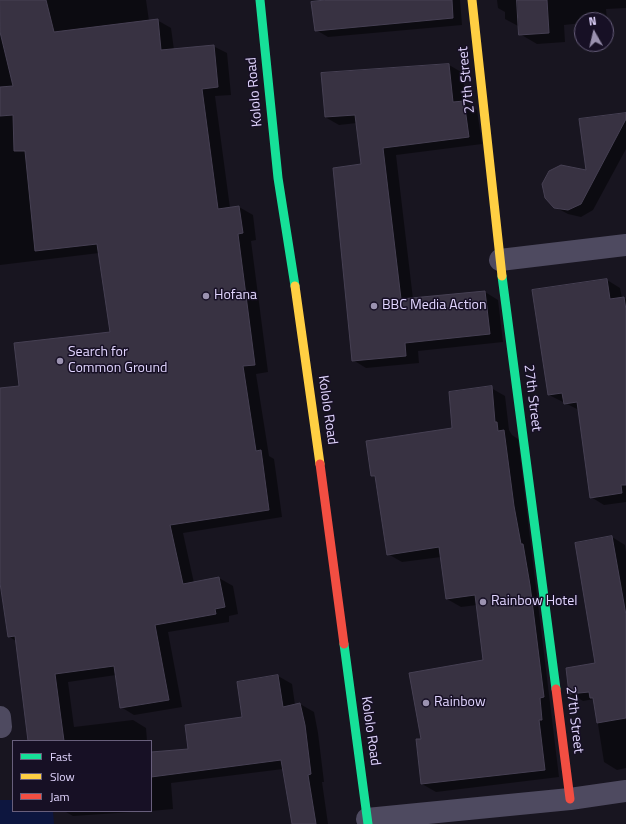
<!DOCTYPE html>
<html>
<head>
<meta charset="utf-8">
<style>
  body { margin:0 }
  #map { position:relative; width:626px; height:824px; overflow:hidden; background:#181520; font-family:"Titillium Web",sans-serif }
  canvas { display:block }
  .legend { position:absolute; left:12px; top:740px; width:140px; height:72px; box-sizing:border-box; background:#171025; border:1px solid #685f7c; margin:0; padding:5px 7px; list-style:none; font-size:12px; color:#e1d5fe }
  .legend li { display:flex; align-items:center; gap:8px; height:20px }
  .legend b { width:20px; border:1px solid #685f7c }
  .north { position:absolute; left:574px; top:12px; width:40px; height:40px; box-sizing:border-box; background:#171025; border:1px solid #685f7c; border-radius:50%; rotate:352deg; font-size:11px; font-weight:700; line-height:16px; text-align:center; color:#e1d5fe }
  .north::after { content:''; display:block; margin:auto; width:14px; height:18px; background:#9b92b0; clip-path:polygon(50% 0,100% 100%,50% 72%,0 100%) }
</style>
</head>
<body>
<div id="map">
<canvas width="626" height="824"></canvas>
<ul class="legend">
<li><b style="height:5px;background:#16e098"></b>Fast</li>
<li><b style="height:5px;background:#ffcf43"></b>Slow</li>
<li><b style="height:5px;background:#f24e42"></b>Jam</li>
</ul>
<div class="north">N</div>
</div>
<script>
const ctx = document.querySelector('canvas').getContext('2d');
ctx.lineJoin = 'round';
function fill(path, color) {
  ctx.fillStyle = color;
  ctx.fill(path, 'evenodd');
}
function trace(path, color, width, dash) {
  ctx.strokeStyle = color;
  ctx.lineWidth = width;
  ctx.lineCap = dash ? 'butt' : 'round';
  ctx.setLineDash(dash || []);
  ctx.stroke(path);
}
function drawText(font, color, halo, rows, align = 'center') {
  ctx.font = font + ' "Titillium Web",sans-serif';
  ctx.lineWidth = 3;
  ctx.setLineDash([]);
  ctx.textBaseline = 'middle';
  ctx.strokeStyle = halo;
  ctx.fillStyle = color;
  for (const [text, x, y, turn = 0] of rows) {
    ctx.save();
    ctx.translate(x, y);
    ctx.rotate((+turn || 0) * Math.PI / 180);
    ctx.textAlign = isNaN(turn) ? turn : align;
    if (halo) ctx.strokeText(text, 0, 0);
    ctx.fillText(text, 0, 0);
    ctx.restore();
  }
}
fill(new Path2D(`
  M0,800H13V811H53L54,824H0Z`), '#0d163f');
fill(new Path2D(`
  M0,0H146L149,21L157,20L171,28L174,50L213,46L227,53L231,95L215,96L230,208L239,207L253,215L256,240L251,241L268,372L256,374L269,456L274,459L282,517L183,533L194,583L219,578L233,586L238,614L229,616V622L168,632L182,707L134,715L121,707L116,675L68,682L74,727L133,720L146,728L147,741H29L16,641L8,636L0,584V389L20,386L111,333L99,253L0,265Z
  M333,0H460L462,25L328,37L316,30Z
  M497,0H626V8L606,9L607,20H582V23L564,25L565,42L537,44L520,34V27L505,19V12L498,8Z
  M449,65L463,73L465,103L477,110L482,144L396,155L413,299L485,292L498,300L503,342L418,351L419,363L366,368L353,360L362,165L357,123L339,125L325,117L322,74Z
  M626,114V149L593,210L581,217L568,214L555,207L588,171Z
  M607,280L620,288L622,298L626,299V502L604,505L591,497L579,410L549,395L533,291Z
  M491,388L505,396L509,430L512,435L518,439L559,777L436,792L422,784V740L485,661L477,605L461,607L447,599L441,557L402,562L388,554L376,478L372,476L453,428Z
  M612,537L625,545L626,552V768L617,770L604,762L594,699L583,701L570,693L596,664Z
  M278,676L292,684L295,705L300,704L314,712L318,733L324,782H322L328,824H293L283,769L171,783L173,809L151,811V753L189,750L243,718Z
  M64,811H147L73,816Z`), '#0007');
const building = new Path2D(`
  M0,0H46L54,32L158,19L161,50L214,45L218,87L202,89L218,209L239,206L243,233L238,234L255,365L243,366L256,451L261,450L269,510L170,525L183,584L219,577L225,607L215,609L216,614L155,625L169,700L120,708L114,666L55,674L64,741H28L15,636L8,637L0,583V388L19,386L14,343L110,332L97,244L35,251L25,151H14L13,115L0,116V87L13,86L0,32Z
  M325,0H452L453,18L315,31L311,2Z
  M517,0H547L549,33L519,35Z
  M449,64L453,102L464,101L469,137L383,148L401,299L485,291L490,334L405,343L406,356L352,361L333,168L361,164L355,115L325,117L321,73Z
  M626,113V119L581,204L568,210L554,208L545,198L542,184L549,171L561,165L586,170L579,119Z
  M607,279L610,299L624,297L626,310V485H621L622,493L590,498L577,402L564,404L562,393L548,395L532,290Z
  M492,386L495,422H497L498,431L504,430L514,506L521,544H523L530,585L544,697L540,698L542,720H539L545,770L421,784L416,739H421L409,673L483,660L475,595L446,599L439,547L387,555L375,476H371L366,441L452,428L449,392Z
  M612,536L626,615V718L597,723L593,698H590L589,692L569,694L566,668L595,663L575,543Z
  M278,675L283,707L300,703L305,725L311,774L308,775L316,824H292L281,760L151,777V752L188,749L185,725L242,717L237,682Z`);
fill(building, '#383242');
trace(building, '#464053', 1);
trace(new Path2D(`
  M500,260L626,245
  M0,717L1,727
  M367,819L570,799L626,791`), '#4e4a60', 22);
trace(new Path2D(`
  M260,0L278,178L295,286
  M502,276L556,689
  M344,644L368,824`), '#16e098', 9);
trace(new Path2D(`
  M472,0L502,276
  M295,286L320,464`), '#ffcf43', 9);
trace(new Path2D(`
  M320,464L344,644
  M556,689L570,799`), '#f24e42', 9);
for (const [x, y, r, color] of [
  [206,296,4,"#9b92b0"],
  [374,306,4,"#9b92b0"],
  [60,361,4,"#9b92b0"],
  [483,602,4,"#9b92b0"],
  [426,703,4,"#9b92b0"]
]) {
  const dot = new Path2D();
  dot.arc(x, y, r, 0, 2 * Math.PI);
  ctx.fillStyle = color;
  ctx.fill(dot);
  trace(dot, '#171025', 1.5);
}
drawText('14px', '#e1d5fe', '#171025', [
  ["27th Street",467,80,-96],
  ["Kololo Road",255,92,-95],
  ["27th Street",532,398,83],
  ["Kololo Road",327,410,82],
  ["27th Street",574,720,83],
  ["Kololo Road",370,731,82]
]);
drawText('14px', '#e1d5fe', '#171025', [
  ["Hofana",214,296],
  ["BBC Media Action",382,306],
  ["Search for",68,353],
  ["Common Ground",68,369],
  ["Rainbow Hotel",491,602],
  ["Rainbow",434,703]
], 'left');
</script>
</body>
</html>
